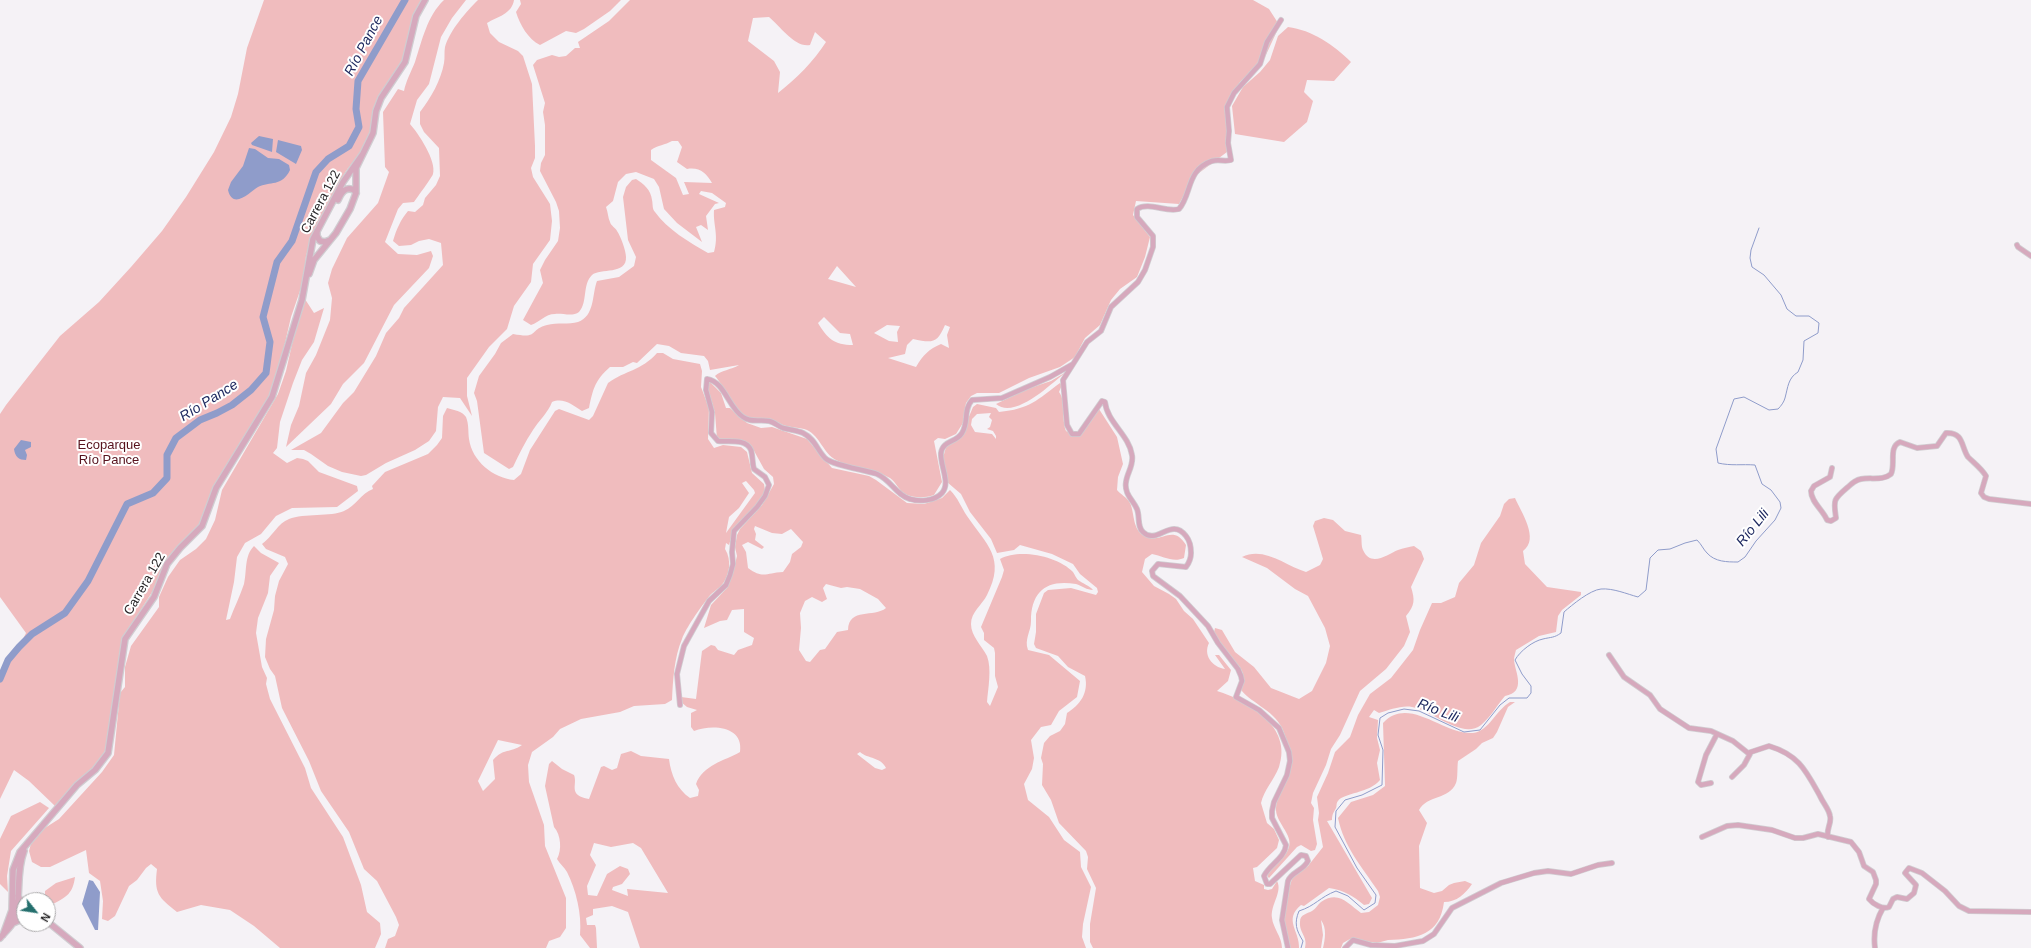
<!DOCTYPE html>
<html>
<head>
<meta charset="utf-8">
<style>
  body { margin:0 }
  #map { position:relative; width:2031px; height:948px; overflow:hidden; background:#f5f2f6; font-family:Arial,sans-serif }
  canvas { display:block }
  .north { position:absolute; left:16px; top:892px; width:40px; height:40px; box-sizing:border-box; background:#fff; border:1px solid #a9a8a9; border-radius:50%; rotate:120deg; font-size:11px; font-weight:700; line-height:16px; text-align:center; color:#282628 }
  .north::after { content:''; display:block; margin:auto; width:14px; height:18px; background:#246f6d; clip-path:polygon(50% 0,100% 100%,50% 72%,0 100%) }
</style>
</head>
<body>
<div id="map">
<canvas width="2031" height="948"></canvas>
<div class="north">N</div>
</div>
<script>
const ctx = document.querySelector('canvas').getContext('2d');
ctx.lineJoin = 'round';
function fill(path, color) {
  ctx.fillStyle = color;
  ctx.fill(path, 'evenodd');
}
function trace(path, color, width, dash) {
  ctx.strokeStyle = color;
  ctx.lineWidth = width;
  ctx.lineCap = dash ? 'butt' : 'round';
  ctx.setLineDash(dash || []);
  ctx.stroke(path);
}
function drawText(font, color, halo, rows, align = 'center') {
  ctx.font = font + ' Arial,sans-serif';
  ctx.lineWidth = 4;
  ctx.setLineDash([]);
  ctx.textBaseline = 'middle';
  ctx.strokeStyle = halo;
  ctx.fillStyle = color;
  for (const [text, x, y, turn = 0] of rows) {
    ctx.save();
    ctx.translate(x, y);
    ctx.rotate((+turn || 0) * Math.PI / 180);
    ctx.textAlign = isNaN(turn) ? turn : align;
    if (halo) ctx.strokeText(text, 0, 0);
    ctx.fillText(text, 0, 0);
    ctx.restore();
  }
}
fill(new Path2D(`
  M264,0H425L416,16L409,53L381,98L370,140L346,171L311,238L306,256L303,282L291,317L279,369L269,396L213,487L199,525L185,540L123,638L105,751L93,768L75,783L55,806L29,781L14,770L0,799V679L8,660L19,647L26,633L0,597V414L6,405L60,336L99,302L131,267L162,231L186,197L214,152L231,117L238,94L247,48Z
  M444,0H466L452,18L441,37L429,84L417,100L410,124C418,133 437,161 433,174C433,176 416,199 414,202L403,203L398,209L385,242L398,254L417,255L431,251L433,256L429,268L394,305L364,363L343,384L331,404L286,447L291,425L299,406L306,373L316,355L330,320L332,298L328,283L332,269L347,238L378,203L389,172L385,167L383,112L398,89L404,91C406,81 411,72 415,62C422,41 427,16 444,0Z
  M478,0H514C512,14 497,17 487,23L490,33L499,42L518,51L523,56L532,84L535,146V158L531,168L533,177L550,204L552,221L550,240L533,264L531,282L514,306L507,329L489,347L467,378V396L472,416L460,398L443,397L438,407L436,431L429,441L415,450L386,463L366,475L361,476L342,472L328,466L311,454L304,450H291L321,433L343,403L354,392L376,356L386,333L399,318L404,308L443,265L441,243L429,239L419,241L411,245L399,246L393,241C396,230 401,219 408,211L415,212L423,205L425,198L436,185L440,176L439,148L424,132L420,124V112C431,98 441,80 444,63C445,58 444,52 445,47C450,30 466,12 478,0Z
  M520,0H621L610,11L584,29L576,33L566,31L540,45C528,39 520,25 516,12L521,4Z
  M630,0H1253L1269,9L1278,23L1277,31L1265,57L1240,82L1226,105L1229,128L1227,152L1195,176L1179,204L1136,201L1133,215L1150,237L1145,257L1137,277L1120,289L1111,300L1100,325L1085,338L1075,357L1060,367L1029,378L999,393H977L971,396L966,403L963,423L956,434L945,439L938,438L934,441L942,482L934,495C925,498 916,498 907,495C899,492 897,483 890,478C873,468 850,468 836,460C823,453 820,436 807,430C799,427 794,428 786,426C781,425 777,421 772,420C763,418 754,421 745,417C735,411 724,386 715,376C721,370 731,370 739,365L710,370L708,361L704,356L681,353L669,346L657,344L637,363L633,362L623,367H610C595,380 593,389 589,408L582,411C573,405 563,397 552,402C548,413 539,420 533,430C525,442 519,454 513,467L509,469L484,453L477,401L474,393L479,376L495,354L501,343L513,334C540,339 528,330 547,325C557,322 569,325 578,322C595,316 592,294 597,281L619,277L634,266L636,257L628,240L623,197L626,187L632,180L636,179C644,184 651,190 652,200C653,204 652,209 655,212C667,229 690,243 708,253L714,252C719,235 713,225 714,210L725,207L726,203L712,193L701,191L699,194L719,203L715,204L706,216L708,230L701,225L696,227L702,242L677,223L664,209L659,187L654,179L636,172L626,174L618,182L613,201L606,207C608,212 608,218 610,222C611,226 616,228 617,231C621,237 626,251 626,257C627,275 600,268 592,275C582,285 588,302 579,312C573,317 562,313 555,314C545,314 540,322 531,325L523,320L543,283L540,270L545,260L558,241L560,228L559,211L556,202L540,171L541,163L545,155V125L543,112L545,103L533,65L537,60L552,55L559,57L566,56L575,48H580L578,42L609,21ZM769,17C780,26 795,48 810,45L815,32L826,42C814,61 796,79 778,93L780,72L774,61L748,41L753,18ZM672,141H678L682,147L677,162L687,169C700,167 706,173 712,183L684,182L689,194L683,195L676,178L651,160V150C658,145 665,145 672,141ZM837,266L856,287L828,279ZM824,317L840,333L850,334L853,345C834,345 827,338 818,323ZM887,325L900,326L897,332L898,342L889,341L874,333ZM945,325L950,327L947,335L949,348L941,344C929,349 923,355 916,367L888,358L905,354L907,345L913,339C932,343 937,344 945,325Z
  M1288,27C1312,30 1334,45 1351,62L1334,81L1307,80L1304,92L1313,101L1307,122L1284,142L1235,134L1232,106L1243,87L1260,72L1270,60L1278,36Z
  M303,296L314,313L324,308L314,342L302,360L293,383L280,422L277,448L273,453L287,463L297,458L303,459L308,461L319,472L357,486L358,491L337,507L292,508L276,516L261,534L245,543L237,557L234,582L226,620L230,619C234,608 240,596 244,584C247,571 244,556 254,546L261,553L279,563L270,576L268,593L258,618L256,633L262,667L267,678L266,684L270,699L305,768L311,788L343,837L361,885L367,912L380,923L381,934L375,948H280L254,926L230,910L201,905L177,912C158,897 154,893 157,869L151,864L146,868L137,880L129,886L115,916L108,921L102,919L103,901L100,881L89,873L86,850L50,867H41L32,862L29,851L32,840L37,833L59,819L102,772L114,755L120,693L125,687V667L131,646L159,607V597L168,577L180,560L196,549L206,539L215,520L222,490L278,394L286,371Z
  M657,353H663L673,359L700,364L702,371L701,387L709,408L708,439L714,448L723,445L741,447L747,452L752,473L764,484L765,490L762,497L732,535L729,545L726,543L725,549C732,560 730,576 721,586C717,590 711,593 708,598C700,608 686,628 682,639C674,658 673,680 672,700L665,704L634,706L620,712L581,719L560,729L553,737L532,752L528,765L529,782L544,825L545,846L566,898V928L560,937L549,941L546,948H385L388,939L395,936L399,925L396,917L377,881L364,869L349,832L321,791L309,761L282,708L275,676L270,669L265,657L266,639L274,610L275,596L279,581L288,564L285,557L266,549L262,544C272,537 278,523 289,519C304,513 331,517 344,511C356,506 361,493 373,489L372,486L385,472L428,454L437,445L442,438L443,416L447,408C454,410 462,411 466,417C469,424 468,432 469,439C472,461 493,478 514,480L521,474L530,450L555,411L559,409L589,420L593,416L608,383C626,370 641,371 657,353ZM746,481L754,490L755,493L726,533L729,517L739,508L749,493L742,483ZM498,740L522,745C509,754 505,747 493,760L495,779L483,791L478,781Z
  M1066,372C1052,383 1015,420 996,404L1027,389L1051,381Z
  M709,381L721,393L726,408H730L747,423L761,428L772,427L807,439L832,468L869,476L876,480L907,503L924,504L942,498L950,490C958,498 961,507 967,516C987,545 1006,558 987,595C982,605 971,612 971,624C971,636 982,646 987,656C992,669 988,689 987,702L990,706L998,687L995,676V653L994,648L984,640V633L981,627L1002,577L1004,570L1000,559C1019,548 1058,556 1073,572C1075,575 1076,578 1078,580C1083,584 1089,585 1093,590C1087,590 1082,586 1076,584C1047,579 1031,591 1031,621C1031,632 1024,639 1028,650L1049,655L1080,681L1077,697L1059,711L1051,725L1041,727L1031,740L1034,758L1032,769L1024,784L1028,800L1049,817L1064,840L1080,852L1081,867L1091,887L1083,924L1082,937L1086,948H640L628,912L612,906L593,909V915L586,918L587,925H595L596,928L597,948H590L580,935C582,914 576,890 567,872C564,867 560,864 557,859C562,850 561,835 554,827L545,786L549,764L552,761L562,769L574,775C578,785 567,795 589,799L601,767L604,766L612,770L617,768L621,754L631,751L641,756L669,759C671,775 677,789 690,798L698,796L699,790L696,784C703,765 724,761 740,752C744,726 712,724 694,731L691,727V713L697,710L687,707L681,702V697L696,699L702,651L711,645L715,646L718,650L734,655L738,650L752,645L754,638L744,632V609L732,610L727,620L720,621L704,628L711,605L727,588L732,576L737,556L735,547L737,535L740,529L762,505L774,484L773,477L764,469L753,449L741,440L717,439L715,413L707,386ZM755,526L772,533L782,534L791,529L803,542L801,547L792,554L790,562L783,572C766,573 763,579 748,568L746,552L742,545L748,542L762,549L764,547L755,540L756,534L754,529ZM826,584L841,588L847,587L860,589L878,599L886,608C874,618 849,607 848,630L837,632L825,649L820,650L810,662L806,661L799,650L801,628L800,613L805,601L812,597L822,602L827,599L823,588ZM860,752C868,759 881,757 886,768L882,770L875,768L857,754ZM594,843L611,847L633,843L641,848L668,893L627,889L628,896L612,890L613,887L622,884L630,874L628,869L620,866L607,874L597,896L588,895L587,886L596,865L590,855Z
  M1060,383L1062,385L1059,392C1067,403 1061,418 1066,431L1077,437L1080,435L1099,409L1117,437L1123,464L1118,477L1117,490C1120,494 1128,498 1130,503C1135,514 1132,530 1145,536C1162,545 1172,523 1186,545L1184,558C1173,563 1163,556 1152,554L1145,559L1142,572L1154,586L1169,594L1176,599L1184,611L1193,619L1209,643C1203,655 1212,667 1225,669L1215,655H1219L1231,670L1228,681L1217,691C1249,701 1293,727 1279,767C1274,780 1264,790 1261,803L1267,823L1274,829L1279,840L1277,848L1257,867L1253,868L1255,881L1264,885V889L1268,890L1272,889L1277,881C1283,892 1270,905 1272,918C1273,928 1282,937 1282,948H1093L1090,942V924L1096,888L1087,869L1088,857L1086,851L1059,823L1051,800L1042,785L1043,764L1041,758L1044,743L1050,736L1060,731L1065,724L1067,713C1080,705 1089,693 1085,676L1068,667L1058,656L1036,648L1034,644L1036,632V614L1044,593L1048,590L1071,588L1096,595L1098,592L1097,588L1080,574L1073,564L1052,554L1020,545L1014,550L997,553L991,539L970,512L961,494L947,482L943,458L946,447L960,438L973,407L977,404L996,408L999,412C1030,409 1037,400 1060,383ZM991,413L989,417L992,420L990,427L987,429L993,431L996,436V439L992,434L975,432L971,425L972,419L977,414Z
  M1515,498C1521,512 1540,539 1523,551L1525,564L1547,587L1581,592V595L1562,610L1558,616L1556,632L1539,636L1516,650C1515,654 1514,657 1514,660C1515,672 1527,692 1505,696C1497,705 1491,717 1481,725C1462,740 1432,710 1412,707C1402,705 1389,710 1379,713L1374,710L1369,717L1378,720L1377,738L1380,750L1377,763L1380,780C1370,793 1343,793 1338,801C1336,803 1337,806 1336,808C1334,812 1332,814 1332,820L1327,821L1372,898L1369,904L1364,905C1353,896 1344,890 1329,888L1304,906L1301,905C1283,920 1300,931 1299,948H1290L1284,930L1282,913L1291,882L1293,876L1308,866L1323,847L1318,820L1319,813L1317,797L1328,773L1335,752L1350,737L1358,715L1370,694L1391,678L1413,650L1420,630L1432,603H1441L1455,597L1459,583L1474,565L1481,543L1500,516L1504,504L1509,499Z
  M1324,518L1333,520L1345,531L1361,535C1362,539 1361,546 1363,550C1371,568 1388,554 1398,550C1403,548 1409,547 1414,546L1421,551L1424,559L1411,587C1415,600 1415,605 1406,616L1410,632L1404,646L1386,669L1360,691L1340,735L1331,749L1326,765L1313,793L1311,803L1314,808L1313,820L1317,844L1315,850L1311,851L1301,845L1297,847L1269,878L1267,876C1272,866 1286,858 1289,847C1293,834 1275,822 1276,808C1276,798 1284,789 1287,779C1292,767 1288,740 1282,728C1274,710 1247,701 1240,688C1248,670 1239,667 1228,654C1222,647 1218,640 1214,632L1215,628L1222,630L1235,652L1254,667L1271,688L1299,699L1312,691L1326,663L1330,646L1325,628L1308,596L1295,589L1267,568L1242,557C1264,546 1286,566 1306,572L1320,565L1323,559L1313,526L1315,521Z
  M1510,702H1515L1508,707L1497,732L1493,738L1482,743L1476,749L1458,761C1457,768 1458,778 1456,783C1449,800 1427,795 1419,810L1427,823L1419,846L1420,888L1434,893L1442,891L1449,885L1454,883L1465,881L1472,884C1465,894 1457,902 1444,902C1440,935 1417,939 1388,940L1377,943L1350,939L1343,943L1341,948H1323C1325,939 1327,928 1321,920L1323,935L1321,948H1305C1308,936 1299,933 1300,922C1300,914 1307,914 1312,911C1316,909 1318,904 1321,902C1339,890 1348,904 1361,913L1369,912L1378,905L1380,897L1378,891C1362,867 1344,847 1338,818L1351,802L1373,795L1385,786L1383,723C1409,695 1443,735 1473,733C1489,731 1496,710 1510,702Z
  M40,802L49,808L11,851L7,876L8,892L0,884V839L11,816Z
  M75,877C73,893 67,897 53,904L45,898V891L56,883Z`), '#f0bcbe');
fill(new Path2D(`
  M259,136L273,139L272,152L252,145L251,143Z
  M278,140L301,146L302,150L296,164L276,152Z
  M249,148L255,149L268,158L279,159L289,165L290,170C282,187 270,181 258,187C251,191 233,211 228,190L231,182L243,166Z
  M21,440L31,442V447L25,450L27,455L26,460C19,460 15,457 14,449Z
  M89,880L93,881L100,892L98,930H95L82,904Z`), '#8f9cca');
trace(new Path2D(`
  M1301,948L1303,941C1296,930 1294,923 1299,911C1315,906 1320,897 1336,891L1348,896L1364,910L1375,903L1376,895L1357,868L1335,827L1336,811L1345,800L1362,795L1382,785L1383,750L1378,735L1380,718L1388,713L1404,709L1419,711L1464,732L1480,730L1500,705L1509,698H1527L1531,693V686L1522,674L1515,660C1520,651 1533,641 1543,639C1551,637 1554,638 1561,633L1564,612C1572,605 1590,590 1601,589C1613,588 1627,594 1638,597L1646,590L1650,558L1658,550L1670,549L1685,543L1697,540C1702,545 1703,549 1707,553C1715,562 1727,562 1738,562L1745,557L1756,541L1775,520L1781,508L1780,502L1771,490L1762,484L1755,465C1742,464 1731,466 1718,463L1716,449L1734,399L1744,397L1769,410L1778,409C1781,406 1784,402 1785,398C1788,387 1788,378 1798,372L1803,360L1804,341L1818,333L1819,323L1809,316H1796L1787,309L1781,295L1764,275L1752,267L1750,258L1751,250L1759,228`), '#8f9cca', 1);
trace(new Path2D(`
  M0,679L8,660L19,647L32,634L65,613L88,581L127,504L153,493L167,478V455L176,438L200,420L217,413L232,405L251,390L266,373L270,342L263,317L277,262L292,241L316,172L328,159L349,146L359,127L356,109L358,81L405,0`), '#8f9cca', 7);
const minor = new Path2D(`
  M1281,20L1267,42L1260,64L1234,93L1227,107L1229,131L1228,143L1231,160C1225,162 1219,159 1212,161C1186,170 1192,194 1179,209C1166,213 1149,201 1137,209V217L1153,236V247L1145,270L1138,282L1111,307L1101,331L1087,342L1063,380L1067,425L1072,434H1079L1102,401L1105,402C1107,422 1129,435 1132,455C1134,465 1127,473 1126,482C1124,494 1133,500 1137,509C1140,516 1137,527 1143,532C1157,546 1171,516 1186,536C1190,541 1191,547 1191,553C1191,559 1189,563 1186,567L1158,564L1152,571L1153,576L1180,596L1208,626L1218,643L1238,669L1241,676L1242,681L1236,697L1259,710L1279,728L1289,752L1290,761L1287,775L1274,802L1272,811V818L1286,845C1285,858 1269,865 1264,876L1267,884H1270L1301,855L1306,856L1308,861C1303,871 1291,872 1288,881L1282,920L1288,948
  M2017,245L2018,247L2031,256
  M1832,468L1830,477L1814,486L1811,491C1811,502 1823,510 1827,520L1831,521L1836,518C1833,499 1834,499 1848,487C1852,483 1856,480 1861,479C1871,477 1883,481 1891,474C1896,464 1888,447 1900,442L1917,448L1937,446L1946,433C1964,432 1961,447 1968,457C1974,463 1981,468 1986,476L1981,493L1984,497L1989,499L2031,504
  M1609,655L1624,677L1650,695L1660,709L1689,728L1711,731L1733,741L1748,753L1769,746C1799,755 1806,771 1820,796C1823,803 1829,809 1830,816C1832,823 1826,829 1828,837
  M680,705L677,674L684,646L709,601L726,585L730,575L733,564L732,552L734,531L757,507L765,496L769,485L765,477L754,469C752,463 753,456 751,450C746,438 728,442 718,441L711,433L712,412L706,390L707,379C725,382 728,407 743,417C751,423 760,419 769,421C774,422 778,426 783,428C790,430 797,430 803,433C815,439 817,450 825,458C831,465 866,470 877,474C891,480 896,495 910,499C919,502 935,501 942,493C951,483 940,466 941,453C943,440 956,443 962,433C969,422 963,410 972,400L1002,398L1050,377L1073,364
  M1732,777L1744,765L1750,754
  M1711,783L1701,785L1698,782L1706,755L1717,734
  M1702,837L1727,826L1738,825L1772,830L1795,838H1803L1818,834L1851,842L1859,852L1864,866L1873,872L1876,880V884L1869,899C1873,904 1883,910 1889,907L1893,899L1897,897L1907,899L1914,893L1916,885L1905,873L1909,868L1922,873L1945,891L1959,906L1969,911L2031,912
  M1345,948L1353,940L1371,945L1395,946L1423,941L1434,934L1452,908L1501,883L1534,873L1548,871L1571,874L1598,865L1612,863
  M1875,948C1873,933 1876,920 1883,908`);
const tertiary = new Path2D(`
  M338,200C341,193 345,186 354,190L356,193
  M317,231V236L320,241L325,242L330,240
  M309,274L314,260L336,233L350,209L356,193V168L373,133L376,111L381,98L405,62L416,16L425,0
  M18,896L24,908
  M14,910L24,913
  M48,922L80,948
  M13,923L24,918
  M3,935L12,910L13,870L20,852L77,785L95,770L108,753L125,639L154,597L167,564L180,548L202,526L216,488L272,397L302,300L313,239L343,182L362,155
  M0,938C4,933 11,927 14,921C22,900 15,874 24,851`);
trace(minor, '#d0cdd1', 6);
trace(tertiary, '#d0cdd1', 8);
trace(minor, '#d6a9bd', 4.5);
trace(tertiary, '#d6a9bd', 5.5);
drawText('13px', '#282628', '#fff', [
  ["Carrera 122",321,202,-62],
  ["Carrera 122",145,584,-60]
]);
drawText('13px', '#57131e', '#fff', [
  ["Ecoparque",109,445],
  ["Río Pance",109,460]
]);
drawText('italic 14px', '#1e2960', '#fff', [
  ["Río Pance",364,46,-62],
  ["Río Pance",209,401,-32],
  ["Río Lili",1753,528,-51],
  ["Río Lili",1438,711,21]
]);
</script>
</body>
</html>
